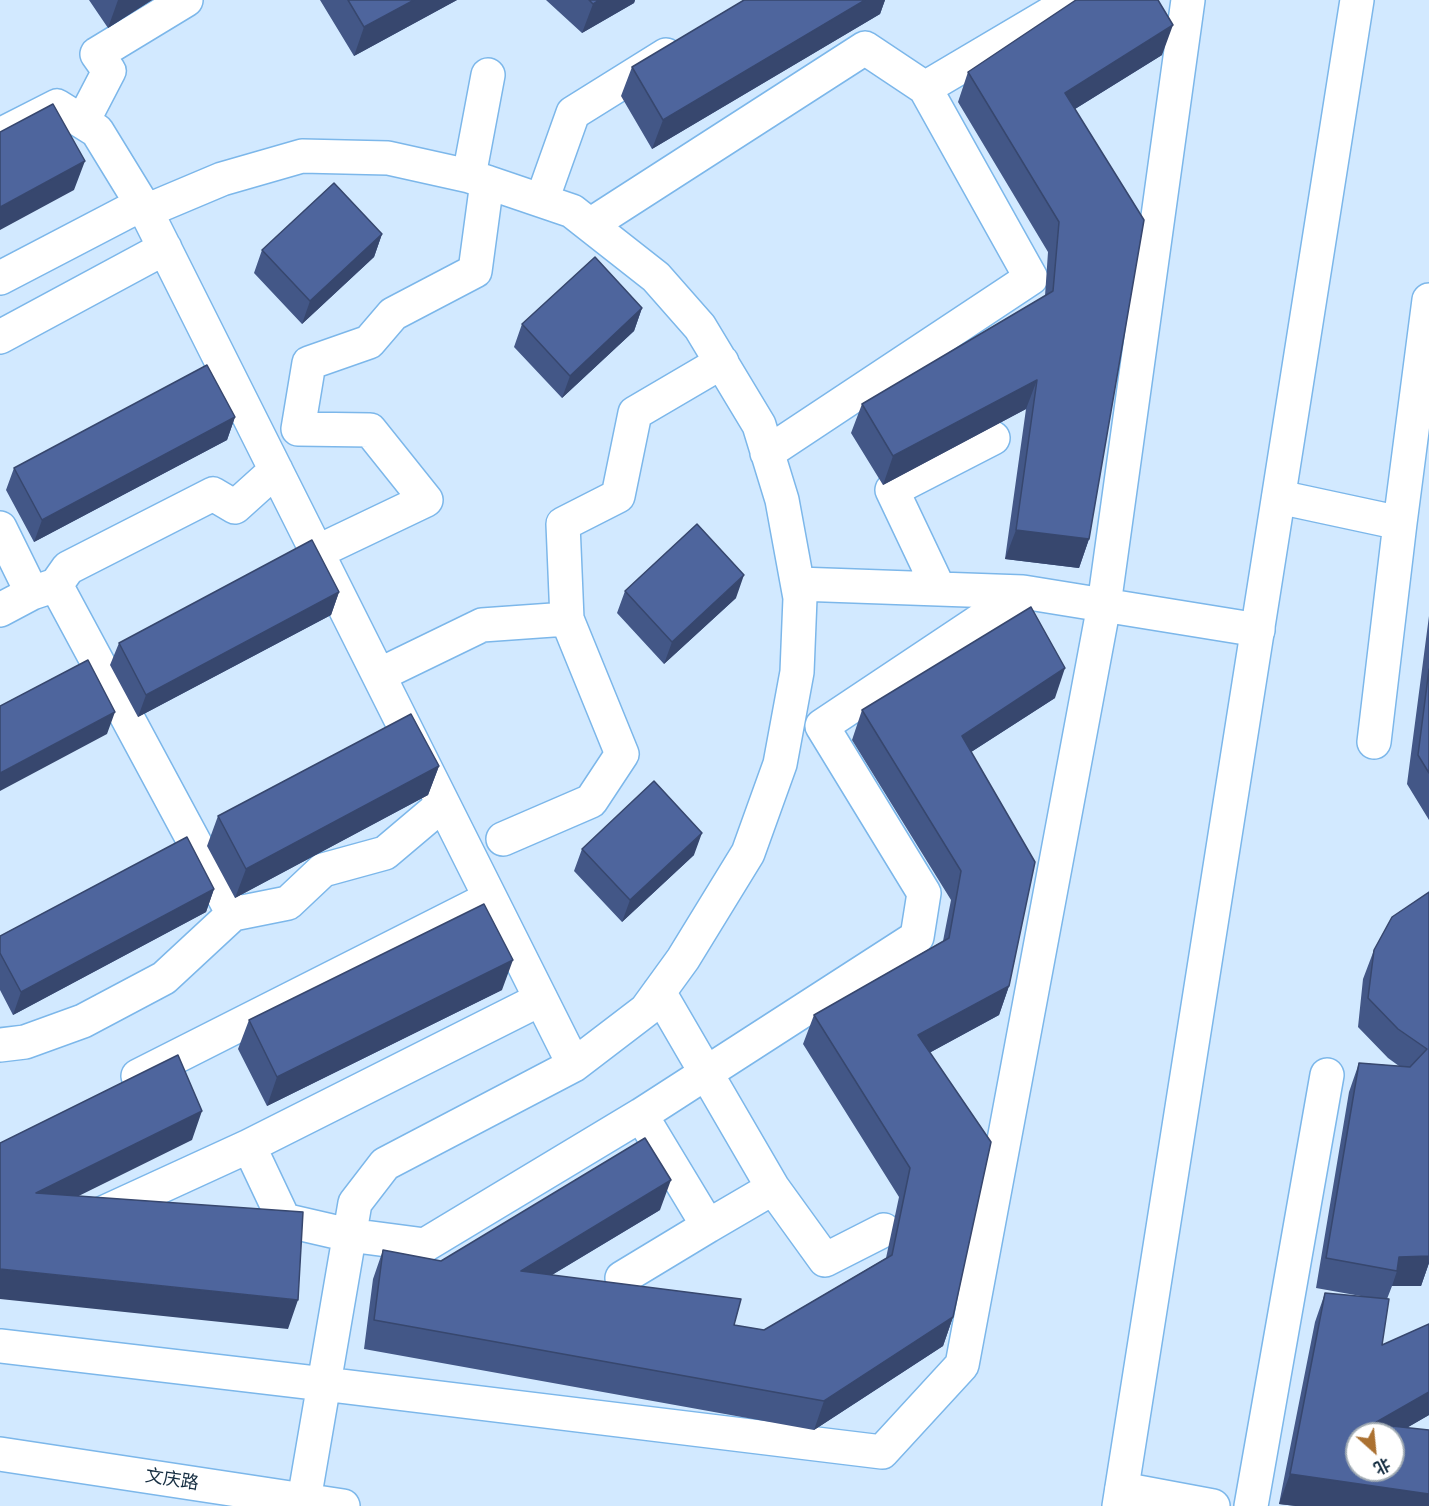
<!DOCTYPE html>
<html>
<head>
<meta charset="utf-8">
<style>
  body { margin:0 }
  #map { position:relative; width:1429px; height:1506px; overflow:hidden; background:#d2e9ff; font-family:"IBM Plex Sans","Noto Sans SC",sans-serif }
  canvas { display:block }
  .north { position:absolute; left:1345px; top:1422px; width:60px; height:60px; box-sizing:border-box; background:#fff; border:2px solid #a1abb3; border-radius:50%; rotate:153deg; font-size:16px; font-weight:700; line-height:24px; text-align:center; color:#152d41 }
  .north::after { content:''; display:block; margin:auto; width:21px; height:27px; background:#ab7131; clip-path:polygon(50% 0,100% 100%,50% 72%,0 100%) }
</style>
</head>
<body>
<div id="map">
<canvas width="1429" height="1506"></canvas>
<div class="north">北</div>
</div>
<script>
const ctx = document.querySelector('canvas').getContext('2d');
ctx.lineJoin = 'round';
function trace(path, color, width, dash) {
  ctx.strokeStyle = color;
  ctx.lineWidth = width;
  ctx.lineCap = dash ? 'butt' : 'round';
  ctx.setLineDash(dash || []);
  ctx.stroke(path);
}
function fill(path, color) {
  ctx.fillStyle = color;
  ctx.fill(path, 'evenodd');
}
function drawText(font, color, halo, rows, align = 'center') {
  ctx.font = font + ' "IBM Plex Sans","Noto Sans SC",sans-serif';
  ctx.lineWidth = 6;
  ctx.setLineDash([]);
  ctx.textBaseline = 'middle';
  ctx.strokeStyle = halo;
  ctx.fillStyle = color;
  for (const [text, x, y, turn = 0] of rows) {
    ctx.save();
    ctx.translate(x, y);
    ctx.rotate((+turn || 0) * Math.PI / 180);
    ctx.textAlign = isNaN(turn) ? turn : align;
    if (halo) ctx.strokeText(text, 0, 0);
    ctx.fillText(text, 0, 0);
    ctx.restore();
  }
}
const street = new Path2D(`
  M83,121L109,71L97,54L186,0
  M0,135L57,106L97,131L146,211
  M469,176L488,75
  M542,200L573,113L666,55
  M590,225L865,48L925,88
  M0,278L142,204
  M0,337L165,248
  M767,453L1031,278L925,88L1067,4
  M1279,497L1400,523L1429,300
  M0,528L32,593L56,585L233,914L288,903L323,870L385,853L443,804
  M317,552L426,500L370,430L298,429L309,363L369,342L393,314L475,271L487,182
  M798,584L1023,592
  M56,585L68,568L213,494L235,507L276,470
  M939,589L892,490L993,438
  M0,610L32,593
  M379,675L482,625L567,619L563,524L618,496L635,413L722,362
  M1374,742L1400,523
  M503,839L591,801L622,754L567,619
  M659,992L773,1188
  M0,1045L25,1042L83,1021L164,978L233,914
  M138,1076L490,898
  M641,1115L917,937L924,893L822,726L1023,592L1258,630
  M249,1146L541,999
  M92,1218L249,1146L284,1220L349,1235L425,1245L641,1115L708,1226L622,1278
  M708,1226L773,1188L825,1260L884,1230
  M0,1346L324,1384L882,1452L962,1365L1104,605L1188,0
  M1122,1489L1213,1506
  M304,1500L355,1203L385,1164L574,1065L646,1010L683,959L748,853L780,764L797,672L800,598L782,500L759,425L700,327L656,277L572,211L469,176L388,158L302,156L222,179L146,211L574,1065
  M1251,1506L1327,1075`);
const secondary = new Path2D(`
  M0,1454L343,1506
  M1119,1506L1357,0`);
trace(street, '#7cb7ea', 36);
trace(secondary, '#7cb7ea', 36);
trace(street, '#fff', 33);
trace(secondary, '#fff', 33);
fill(new Path2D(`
  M89,0H152L108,28Z
  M320,0H457L354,56Z
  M546,0H635L634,3L582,33Z
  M744,0H885L880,14L652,149L621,96L632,67Z
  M1162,55L1075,109L1089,539L1079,568L1005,559L1026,409L883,485L851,433L862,404L1045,296L1048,252L958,102L968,72Z
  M382,234L374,257L302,324L254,273L262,250Z
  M642,308L634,331L562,398L514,347L522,324Z
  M235,417L227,440L34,542L6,490L14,468Z
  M625,591L736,598L664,664L617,613Z
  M339,592L331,615L138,717L110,665L119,643Z
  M1429,616V820L1407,784Z
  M1055,698L971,752L1009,986L999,1015L929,1053L953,1317L943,1346L814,1430L364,1349L373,1279L383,1250L441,1261L660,1210L552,1275L734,1325L764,1330L886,1258L899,1197L803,1044L814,1015L943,941L951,900L852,740L862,710Z
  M439,766L428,795L235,898L207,846L218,816Z
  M582,849L694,855L622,922L574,871Z
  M214,889L206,912L13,1015L0,990V936Z
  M1429,892V1263L1421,1286H1392L1387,1299L1382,1345L1429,1324V1415L1406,1428L1429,1506H1296L1279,1504L1315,1322L1325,1293L1372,1298L1316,1288L1349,1092L1359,1063L1399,1066L1388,1058L1358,1027L1363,979L1374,950Z
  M502,990L267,1106L238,1049L249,1020Z`), '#435787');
fill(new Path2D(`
  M118,0H152L108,28Z
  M414,0H457L354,56L364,27Z
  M599,0H635L634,3L582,33L593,4Z
  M865,0H885L880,14L652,149L663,120Z
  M1173,25L1162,55L1054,122L1065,93Z
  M85,161L74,190L0,230V207Z
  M382,234L374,257L302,324L310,301Z
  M642,308L634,331L562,398L570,376Z
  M1037,380L1026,409L883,485L893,456Z
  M235,417L227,440L34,542L42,520Z
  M1016,530L1089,539L1079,568L1005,559Z
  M744,575L736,598L664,664L672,642Z
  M339,592L331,615L138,717L146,695Z
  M1065,668L1055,698L951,765L962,736Z
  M115,712L107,734L0,791V773Z
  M439,766L428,795L235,898L246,869Z
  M702,833L694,855L622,922L630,900Z
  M214,889L206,912L13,1015L21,992Z
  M513,960L502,990L267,1106L277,1077Z
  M1009,986L999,1015L907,1065L918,1035Z
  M202,1111L192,1140L26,1222L36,1193Z
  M671,1180L660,1210L510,1300L521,1271Z
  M1429,1256V1263L1421,1286H1392L1397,1271L1399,1257Z
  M0,1269L298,1300L288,1329L0,1299Z
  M953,1317L943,1346L814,1430L824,1401Z
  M1429,1392V1415L1393,1436L1373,1424Z
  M1290,1474L1429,1494V1506H1296L1279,1504Z`), '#37476e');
const building = new Path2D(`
  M348,0H414L364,27Z
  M589,0H599L593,4Z
  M744,0H865L663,120L632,67Z
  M1076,0H1158L1173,25L1065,93L1144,220L1089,539L1016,530L1037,380L893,456L862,404L1053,291L1059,222L968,72Z
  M53,104L85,161L0,207V132Z
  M334,183L382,234L310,301L262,250Z
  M595,257L642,308L570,376L522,324Z
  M207,365L235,417L42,520L14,468Z
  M697,524L744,575L672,642L625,591Z
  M312,540L339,592L146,695L119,643Z
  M1031,607L1065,668L962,736L1035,862L1009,986L918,1035L991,1142L953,1317L824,1401L374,1320L383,1250L441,1261L645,1138L671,1180L521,1271L741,1299L734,1325L764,1330L892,1255L910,1168L814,1015L949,938L961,871L862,710Z
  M88,660L115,712L0,773V706Z
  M1429,669V773L1418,755Z
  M411,714L439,766L246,869L218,816Z
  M654,781L702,833L630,900L582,849Z
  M187,837L214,889L21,992L0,953V936Z
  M1429,892V1256L1399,1257L1397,1271L1326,1258L1359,1063L1410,1067L1427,1049L1398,1029L1368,998L1374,950L1392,917Z
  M484,904L513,960L277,1077L249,1020Z
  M178,1055L202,1111L36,1193L303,1212L298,1300L0,1269V1143Z
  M1325,1293L1389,1299L1382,1345L1429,1324V1392L1373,1424L1429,1430V1494L1290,1474ZM1357,1434H1393V1470H1357Z`);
fill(building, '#4e659d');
trace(building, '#37476e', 1.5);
drawText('18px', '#152d41', '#fff', [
  ["文庆路",172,1480,9]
]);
</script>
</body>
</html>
